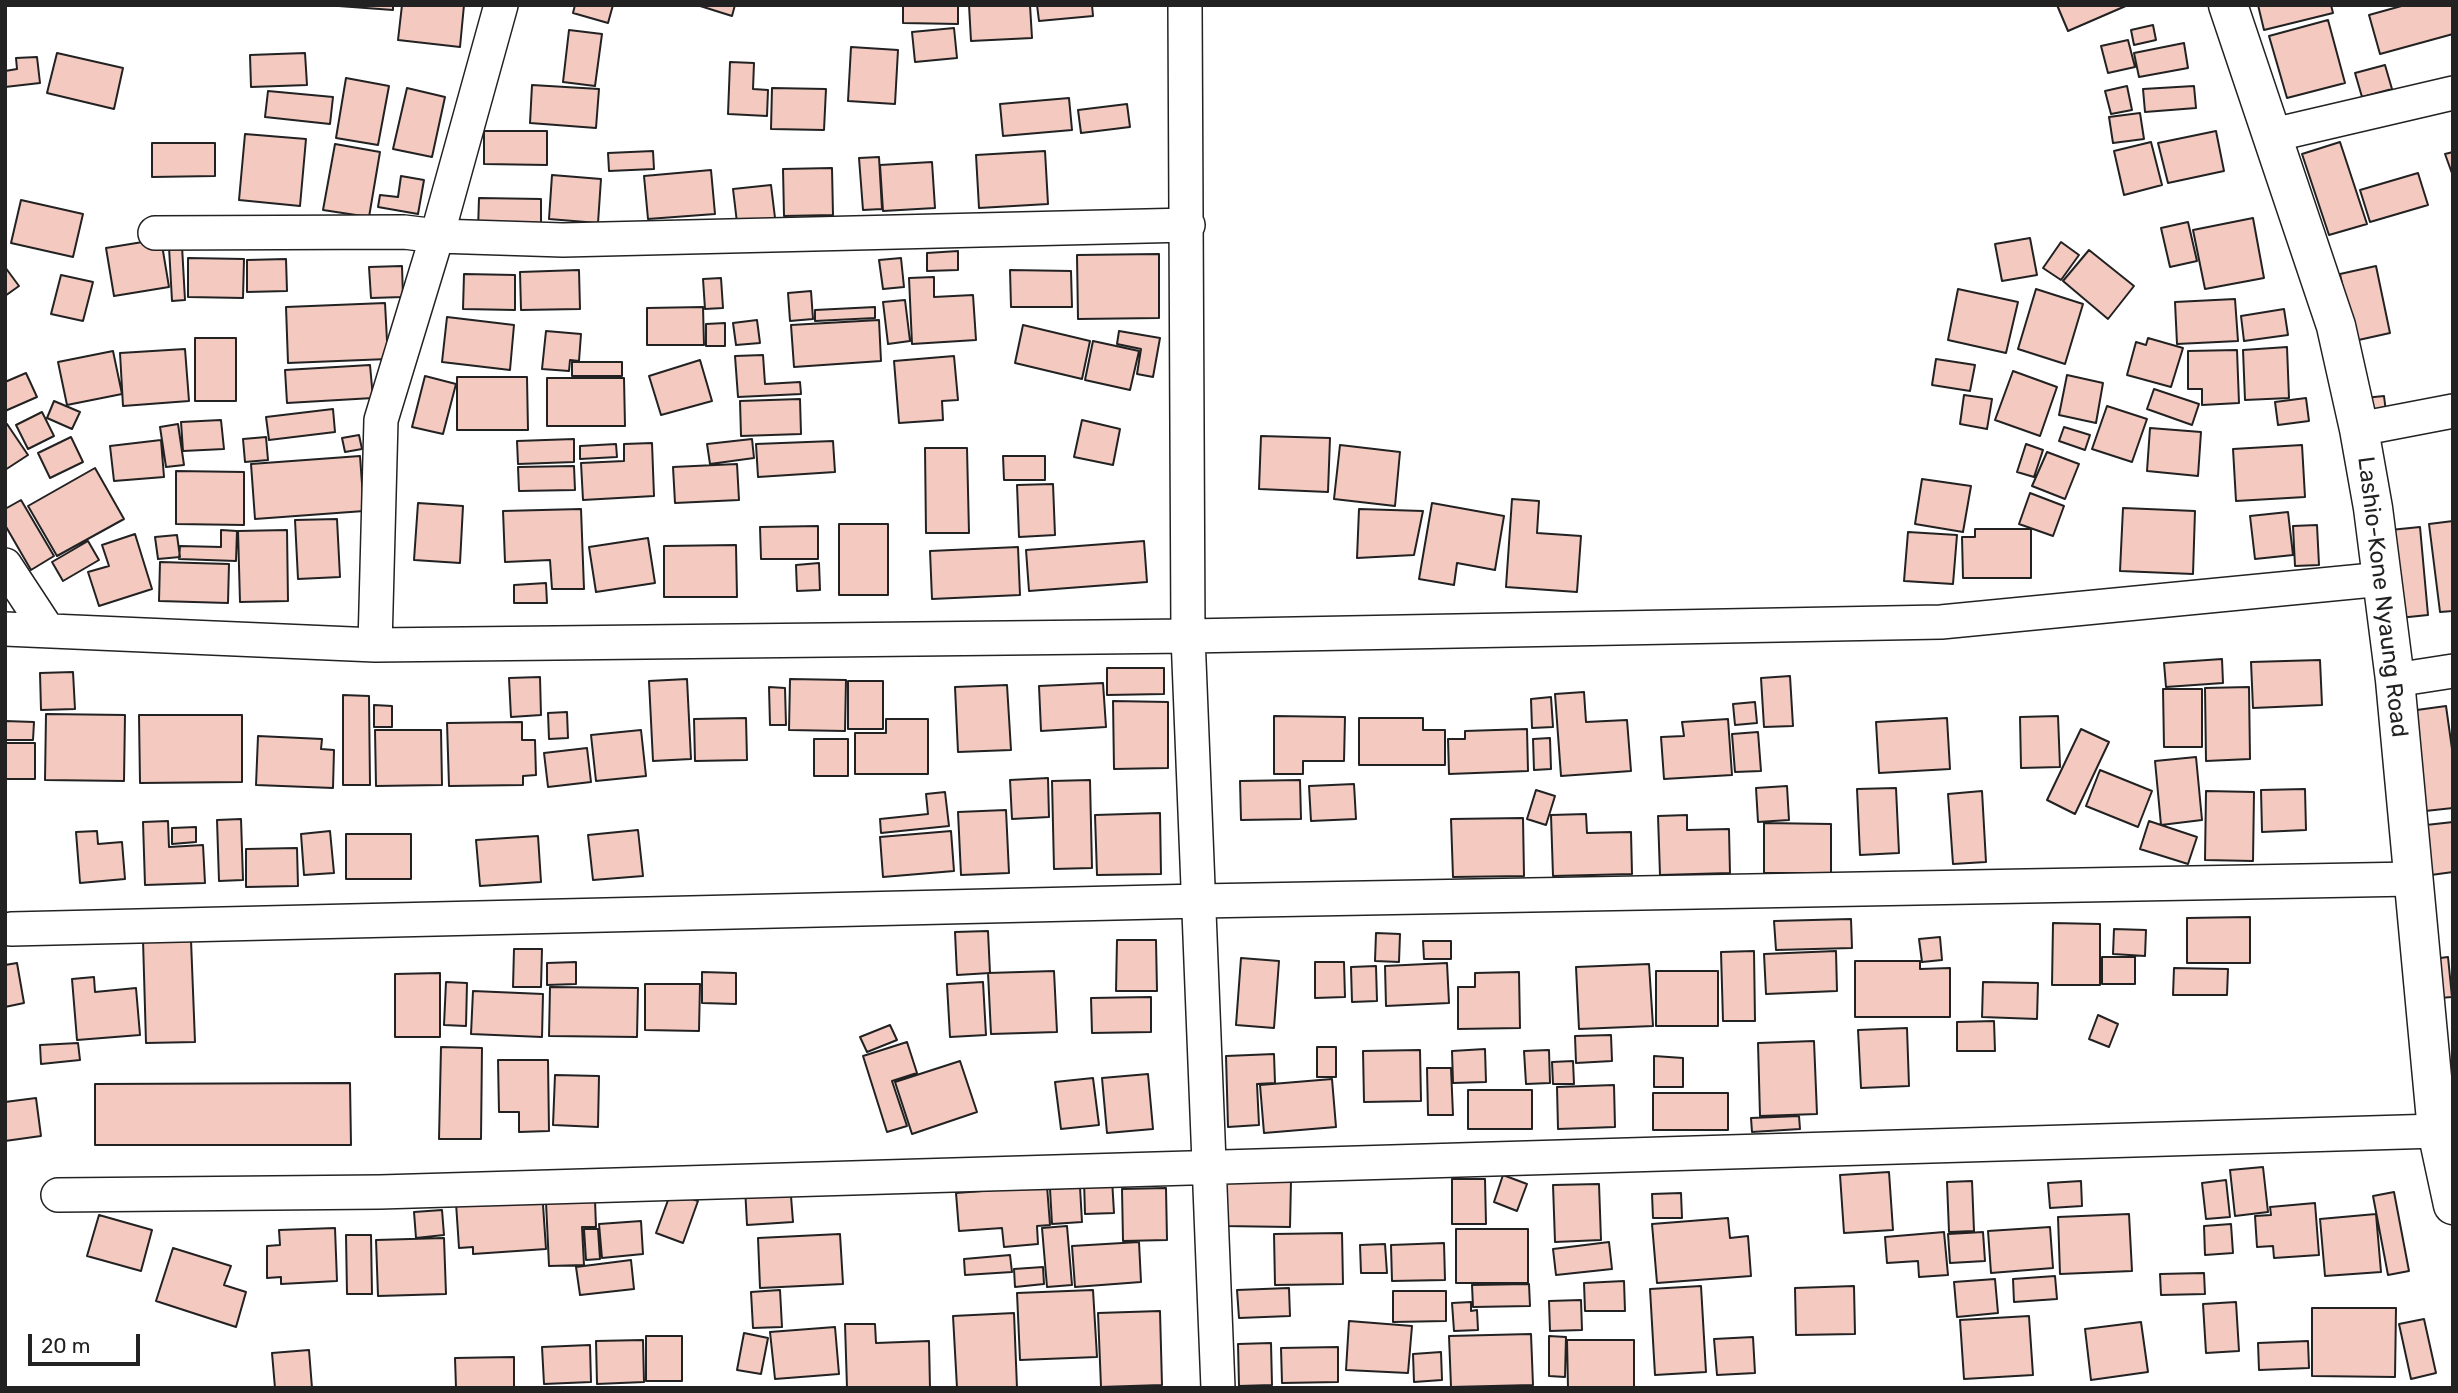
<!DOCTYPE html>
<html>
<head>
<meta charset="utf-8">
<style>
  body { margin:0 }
  #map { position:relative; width:2458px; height:1393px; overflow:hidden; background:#fff; font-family:Rubik,sans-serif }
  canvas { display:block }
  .frame { position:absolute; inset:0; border:7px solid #222; pointer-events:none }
  .scale { position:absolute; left:28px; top:1334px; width:112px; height:32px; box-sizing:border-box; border:4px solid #222; border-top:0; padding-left:9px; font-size:21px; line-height:24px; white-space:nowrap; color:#222; -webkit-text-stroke:5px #fff; paint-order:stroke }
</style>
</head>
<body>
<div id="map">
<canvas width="2458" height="1393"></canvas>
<div class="frame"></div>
<div class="scale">20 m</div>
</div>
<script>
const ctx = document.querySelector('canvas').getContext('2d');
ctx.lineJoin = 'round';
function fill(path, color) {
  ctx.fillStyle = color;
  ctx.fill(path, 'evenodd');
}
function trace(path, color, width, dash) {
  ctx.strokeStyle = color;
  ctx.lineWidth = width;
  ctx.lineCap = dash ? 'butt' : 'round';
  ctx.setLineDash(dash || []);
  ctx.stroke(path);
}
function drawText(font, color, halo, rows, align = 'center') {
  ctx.font = font + ' Rubik,sans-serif';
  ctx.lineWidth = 5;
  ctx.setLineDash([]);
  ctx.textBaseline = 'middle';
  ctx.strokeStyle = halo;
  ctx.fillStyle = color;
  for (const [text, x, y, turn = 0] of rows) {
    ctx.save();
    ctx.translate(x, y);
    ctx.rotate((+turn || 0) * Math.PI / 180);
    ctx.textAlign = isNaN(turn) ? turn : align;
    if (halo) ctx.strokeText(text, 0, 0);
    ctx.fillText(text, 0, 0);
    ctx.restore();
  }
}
const building = new Path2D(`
  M325,5H393V10Z
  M402,5H464L460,47L398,40Z
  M575,5H613L608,23L573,13Z
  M697,5H735L732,16Z
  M903,5H958V24L903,23Z
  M969,5H1030L1032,38L971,41Z
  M1037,5H1092L1093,16L1039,21Z
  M2057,5H2128L2068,31Z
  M2258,5H2331L2333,13L2264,30Z
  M2405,5H2453V34L2380,54L2369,15Z
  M2328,20L2345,83L2287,98L2269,36Z
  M2153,25L2156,40L2134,45L2131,30Z
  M954,28L957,58L915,62L912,32Z
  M569,30L602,34L595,86L563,82Z
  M2128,40L2135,67L2108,73L2101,46Z
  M2184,43L2188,68L2139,77L2134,53Z
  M851,47L898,50L895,104L848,101Z
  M57,53L123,68L114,109L47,93Z
  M305,53L307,85L251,87L250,55Z
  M37,57L40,83L5,87V71L17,69L16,58Z
  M730,62L754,63L753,89L768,90L767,116L728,114Z
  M2385,65L2392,89L2362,97L2355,73Z
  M346,78L389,86L378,145L336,138Z
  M532,85L599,89L596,128L530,123Z
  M2127,86L2132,110L2111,114L2105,91Z
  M2194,86L2196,108L2145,112L2143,89Z
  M407,88L445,97L432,157L393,149Z
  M772,88L826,89L824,130L771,129Z
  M268,91L333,97L330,124L265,117Z
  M1069,98L1072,130L1003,136L1000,104Z
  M1127,104L1130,127L1081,133L1078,110Z
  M2140,113L2144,139L2113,143L2109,117Z
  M484,131H547V165L484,164Z
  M2216,131L2224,171L2168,183L2158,143Z
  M245,134L306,139L300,206L239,200Z
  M2151,142L2162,185L2124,195L2114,151Z
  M2340,142L2367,224L2329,235L2302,154Z
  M152,143H215V176L152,177Z
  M335,144L380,152L369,217L323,210Z
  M653,151L654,169L609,171L608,153Z
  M1045,151L1048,204L979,208L976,155Z
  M2453,152V176L2445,154Z
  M879,157L882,209L863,210L859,158Z
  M932,162L935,208L883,211L880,165Z
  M832,168L833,215L784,216L783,169Z
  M711,170L715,214L648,219L644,176Z
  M2418,173L2428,205L2370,222L2360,190Z
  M552,175L601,179L598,223L549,219Z
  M401,176L424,180L418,214L378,207L380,195L398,197Z
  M771,185L776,226L738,231L733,189Z
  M479,198L541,199V231L478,230Z
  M21,200L83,214L73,257L11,243Z
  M2253,218L2264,278L2205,289L2193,230Z
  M2188,222L2197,261L2170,267L2161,228Z
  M2030,238L2037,275L2002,281L1995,244Z
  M161,239L169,287L114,296L106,248Z
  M2061,242L2079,255L2061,280L2043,268Z
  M182,246L185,300L172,301L169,247Z
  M2089,250L2134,286L2108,319L2063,281Z
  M958,251V270L927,271V253Z
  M1159,254V318L1078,319L1077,255Z
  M188,258L244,259L243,298L188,297Z
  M901,258L904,287L883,289L879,260Z
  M286,259L287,291L247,292V260Z
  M402,266L403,297L371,298L369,267Z
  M2376,266L2390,333L2354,341L2340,274Z
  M5,267L19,286L5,296Z
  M579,270L580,309L521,310L520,272Z
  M1010,270L1071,271L1072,307H1011Z
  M464,274L515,275V310L463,309Z
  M61,275L93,282L83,321L51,314Z
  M934,277V297L973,295L976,340L912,344L909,278Z
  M721,278L723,308L705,309L703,279Z
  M1958,289L2018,302L2006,353L1948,340Z
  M2036,289L2083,304L2065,364L2018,349Z
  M811,291L813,319L790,321L788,293Z
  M2235,299L2238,341L2177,344L2175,302Z
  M905,300L910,341L888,344L883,302Z
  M385,303L388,359L288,363L286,307Z
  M703,307L704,345H647V308Z
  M875,307V318L815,321V310Z
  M2284,309L2288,335L2244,341L2241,316Z
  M447,317L514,325L510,370L442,362Z
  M757,320L760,343L736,345L733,323Z
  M879,320L881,361L794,367L791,325Z
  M725,323V346H706V324Z
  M1023,325L1090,341L1082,379L1015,363Z
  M546,331L581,334L579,361L570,360L569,371L542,369Z
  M1119,331L1160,338L1153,377L1137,374L1141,349L1117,344Z
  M195,338H236V401H195Z
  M2148,338L2183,348L2171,387L2127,375L2136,342L2146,345Z
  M1093,341L1139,351L1130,390L1085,380Z
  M2287,347L2289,398L2245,400L2243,350Z
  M185,349L189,401L123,406L120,353Z
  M2237,350L2239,403L2202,405V389H2188V351Z
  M113,351L122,394L67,405L58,362Z
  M763,355L765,384L800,382L801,394L738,397L735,356Z
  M954,356L958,400L942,401L943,420L899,423L894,361Z
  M1936,359L1975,365L1970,391L1932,385Z
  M700,360L712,401L661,415L649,376Z
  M572,362H622V376H572Z
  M370,365L373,398L287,403L285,370Z
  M2013,371L2057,387L2040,436L1995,420Z
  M26,373L37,397L5,411V382Z
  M2067,375L2103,383L2096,423L2059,415Z
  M425,376L456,384L443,434L412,427Z
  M457,377H527L528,430H457Z
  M547,378H624L625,426H547Z
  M2154,389L2199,404L2192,425L2147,409Z
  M1964,395L1992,399L1987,429L1960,424Z
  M2384,396L2387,420L2367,423L2364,398Z
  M2306,398L2309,421L2278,425L2275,402Z
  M800,399L801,434L741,436L740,401Z
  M54,401L80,412L72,429L47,418Z
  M2107,406L2147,419L2132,462L2092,449Z
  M333,409L335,432L269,440L266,417Z
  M42,412L54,436L28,449L16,425Z
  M221,420L224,449L183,451L181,422Z
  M1082,420L1120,429L1113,465L1074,457Z
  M7,424L28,455L5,470V426Z
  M178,424L184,465L166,467L160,427Z
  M2064,427L2090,435L2085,450L2059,441Z
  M2150,428L2201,432L2198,476L2147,471Z
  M359,435L362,449L345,452L342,438Z
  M1261,436L1330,438L1328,492L1259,489Z
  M71,437L83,462L50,478L38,453Z
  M266,437L268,460L245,462L243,439Z
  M574,439V462L518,464L517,441Z
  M752,439L754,458L710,464L707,444Z
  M161,440L164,477L114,481L110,446Z
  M833,441L835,472L758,477L756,444Z
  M652,443L654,496L583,500L581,463L624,461V444Z
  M616,444L617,457L580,459V446Z
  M2026,444L2043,450L2034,477L2017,472Z
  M1340,445L1400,452L1395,506L1334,499Z
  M2302,445L2305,497L2236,501L2233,449Z
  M925,448H967L969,533H926Z
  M2047,452L2079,464L2065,499L2032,486Z
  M360,456L364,511L255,519L251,464Z
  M1003,456H1045V480H1004Z
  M737,464L739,500L675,503L673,467Z
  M574,466L575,490L519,491L518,467Z
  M95,468L124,519L57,556L28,506Z
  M176,471L244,472V525L176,524Z
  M1922,479L1971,486L1963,532L1915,524Z
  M1053,484L1055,535L1019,537L1017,485Z
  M2030,493L2064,506L2053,536L2019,524Z
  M1512,499L1539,501L1537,533L1581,536L1577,592L1506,587Z
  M21,500L54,556L31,570L5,525V509Z
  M418,503L463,506L460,563L414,560Z
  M1432,503L1504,516L1495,570L1457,563L1454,585L1419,579Z
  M2123,508L2195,511L2193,574L2120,571Z
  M581,509L584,589H552L550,560L505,562L503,511Z
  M1359,509L1423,511L1414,555L1357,558Z
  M2288,512L2293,555L2255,559L2250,516Z
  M337,519L340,577L298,579L295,520Z
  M2453,521V611L2440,612L2429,524Z
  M839,524H888V595H839Z
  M2317,525L2319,565L2295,566L2293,526Z
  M818,526V559H761L760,527Z
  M2420,527L2428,615L2399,618L2390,530Z
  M1975,529H2031V578H1963L1962,537H1975Z
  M221,530L237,531L236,561L179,559L180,546L221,547Z
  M287,530L288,601L240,602L238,531Z
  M1908,532L1957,535L1953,584L1904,581Z
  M135,534L152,589L99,606L88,572L109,566L102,545Z
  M177,535L180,557L158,559L155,537Z
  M648,538L655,583L596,592L589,547Z
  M88,541L99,560L63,581L52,562Z
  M1144,541L1147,582L1029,591L1026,550Z
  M736,545L737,597H664V546Z
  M1018,547L1020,595L932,599L930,551Z
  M160,562L229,564L228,603L159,601Z
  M819,563L820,590L797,591L796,565Z
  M546,583L547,603H514V585Z
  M2222,659L2223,683L2166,687L2164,663Z
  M2320,660L2322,705L2253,708L2251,662Z
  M1107,668H1164V694L1107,695Z
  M73,672L75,709L41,710L40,673Z
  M1790,676L1793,726L1764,727L1761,678Z
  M540,677L541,715L511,717L509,678Z
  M687,679L691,759L653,761L649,681Z
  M790,679L846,680L845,731L789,730Z
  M848,681H883V729H848Z
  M1103,683L1106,727L1041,731L1039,686Z
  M1007,685L1011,750L958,752L955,687Z
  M769,687L785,688L786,725H770Z
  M2249,687L2250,759L2206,761L2205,688Z
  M2163,689H2202V747H2164Z
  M1584,692L1586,722L1627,720L1631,771L1561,776L1555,694Z
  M343,695L369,696L370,785H343Z
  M1551,697L1553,727L1532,728L1531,699Z
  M1113,701L1168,702V768L1114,769Z
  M1755,702L1757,723L1735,725L1733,704Z
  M374,705L392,706V727H374Z
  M2446,706L2453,756V808L2416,812L2402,712Z
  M567,712L568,738L549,739L548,713Z
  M46,714L125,715L124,781L45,780Z
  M139,715H242V782L140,783Z
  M1274,716L1345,717L1344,761H1303V774H1274Z
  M2058,716L2060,767L2021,768L2020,717Z
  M746,718L747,760L695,761L694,719Z
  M1359,718H1423V730H1445V765H1359Z
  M1947,718L1950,769L1879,773L1876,722Z
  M886,719H928V774H855V733H886Z
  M1728,719L1732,775L1664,779L1661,737L1684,736L1682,722Z
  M5,721L34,722L33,740H5Z
  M522,722V740H535L536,775L523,776V785L449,786L447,723Z
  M1527,729L1528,771L1449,774L1448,739H1465V731Z
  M2081,729L2109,742L2075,814L2047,800Z
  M375,730H441L442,785L376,786Z
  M641,730L646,776L596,781L591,735Z
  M1758,732L1761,771L1735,772L1732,734Z
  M258,736L322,739L321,749L334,750L333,788L256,785Z
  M1550,738L1551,769L1534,770L1533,739Z
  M814,739H848V776H814Z
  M5,743H35V779H5Z
  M587,748L591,782L548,787L544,753Z
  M2196,757L2202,820L2161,825L2155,761Z
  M2100,770L2152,791L2138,827L2086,806Z
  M1048,778L1049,817L1012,819L1010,780Z
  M1090,780L1092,868L1054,869L1052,781Z
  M1300,780L1301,819L1241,820L1240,781Z
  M1354,784L1356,819L1311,821L1309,786Z
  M1787,786L1789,820L1758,822L1756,788Z
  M1896,788L1899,853L1860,855L1857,789Z
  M2305,789L2306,830L2262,832L2261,790Z
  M1536,790L1555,796L1546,825L1527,819Z
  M1982,791L1986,862L1953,864L1948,794Z
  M2206,791L2254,792L2253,861L2205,860Z
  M945,792L949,826L881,833L880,819L928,814L926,794Z
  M1006,810L1009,873L961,875L958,812Z
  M1160,813L1161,874L1097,875L1095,815Z
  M1586,814L1587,833L1631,832L1632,874L1553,876L1551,815Z
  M1687,815V830L1729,829L1730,873L1660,875L1658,816Z
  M1523,818L1524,876L1453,877L1451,819Z
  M241,819L243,880L219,881L217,820Z
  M168,821L169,847L203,845L205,883L145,885L143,822Z
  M2149,821L2197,837L2188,864L2140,849Z
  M2453,822V872L2431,875L2426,825Z
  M1764,823L1831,824V873H1764Z
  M196,827V842L172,844V828Z
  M638,830L643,876L593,880L588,835Z
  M97,831L98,844L122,842L125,879L80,883L76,832Z
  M330,831L334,873L304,875L301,834Z
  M951,831L954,871L883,877L880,837Z
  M346,834H411V879H346Z
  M538,836L541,882L480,886L476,840Z
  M297,848L298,886L246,887V849Z
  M2250,917V963H2187V918Z
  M1851,919L1852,948L1776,950L1774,921Z
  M2053,923L2100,924V985H2052Z
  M2114,929L2146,930L2145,956L2113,954Z
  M988,931L990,973L957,975L955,932Z
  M1376,933L1400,934L1399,962L1375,961Z
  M1940,937L1942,960L1922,962L1919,939Z
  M143,940H191L195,1042L146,1043Z
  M1117,940H1156L1157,991H1116Z
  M1423,941H1451V959H1424Z
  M514,949H542L541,987H513Z
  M1754,951L1755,1021H1723L1721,952Z
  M1836,951L1837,991L1766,994L1764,954Z
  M2102,957H2135V984H2102Z
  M2448,957L2452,997L2427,999L2424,960Z
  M1241,958L1279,961L1274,1028L1236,1025Z
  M1855,961H1920V969L1950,968V1017H1855Z
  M576,962V984L547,985V963Z
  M1315,962H1344L1345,997L1315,998Z
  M17,963L24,1003L5,1007V965Z
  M1447,963L1449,1003L1386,1006L1385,966Z
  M1649,964L1653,1026L1579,1029L1576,967Z
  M1376,966L1377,1001L1352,1002L1351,967Z
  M2174,968L2228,969L2227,995H2173Z
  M1054,971L1057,1032L991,1034L988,973Z
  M1656,971H1718V1026H1656Z
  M702,972L736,973V1004L702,1003Z
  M1519,972L1520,1028L1458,1029V987H1475V973Z
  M440,973V1037H395V974Z
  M94,977L95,992L136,988L140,1035L77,1040L72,979Z
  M446,982L467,983L466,1026L444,1025Z
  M983,982L986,1035L950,1037L947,984Z
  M1983,982L2038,983L2037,1019L1982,1017Z
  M645,984H700L699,1031L645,1030Z
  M550,987L638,988L637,1037L549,1036Z
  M473,991L543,994L542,1037L471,1034Z
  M1151,997V1032L1092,1033L1091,998Z
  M2098,1015L2118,1024L2109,1047L2089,1039Z
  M1994,1021L1995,1051H1957V1022Z
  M890,1025L897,1040L867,1052L860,1037Z
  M1907,1028L1909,1086L1861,1088L1858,1030Z
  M1611,1035L1612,1061L1576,1063L1575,1036Z
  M1814,1041L1817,1114L1760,1116L1758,1043Z
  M907,1042L917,1073L892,1081L907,1126L887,1132L863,1056Z
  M78,1043L80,1060L41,1064L40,1045Z
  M441,1047L482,1048L481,1139H439Z
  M1317,1047H1336V1077H1317Z
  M1485,1049L1486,1082L1453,1083L1452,1051Z
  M1420,1050L1421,1101L1364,1102L1363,1051Z
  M1549,1050L1550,1083L1526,1084L1524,1051Z
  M1274,1054L1275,1083L1257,1084L1259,1125L1228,1127L1226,1056Z
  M1654,1056L1683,1058V1087H1654Z
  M498,1060H548L549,1131L519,1132V1112H499Z
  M960,1061L977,1112L912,1134L895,1082Z
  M1573,1061L1574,1084H1553L1552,1062Z
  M1427,1068H1451L1453,1115H1428Z
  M1148,1074L1153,1129L1107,1133L1102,1078Z
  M555,1075L599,1076L598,1127L553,1125Z
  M1093,1078L1099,1125L1061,1129L1055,1082Z
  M1332,1079L1336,1127L1264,1133L1260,1085Z
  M350,1083L351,1145H95V1084Z
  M1614,1085L1615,1127L1558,1129L1557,1087Z
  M1468,1090H1532V1129H1468Z
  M1653,1093H1728V1130H1653Z
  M36,1098L41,1136L5,1141V1102Z
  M1799,1116L1800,1129L1752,1132L1751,1118Z
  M2263,1167L2268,1212L2235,1216L2230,1170Z
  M1889,1172L1893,1230L1844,1233L1840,1175Z
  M1503,1175L1527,1184L1517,1211L1494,1202Z
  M1112,1179L1114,1213L1085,1214L1084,1180Z
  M1224,1179L1291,1181L1290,1227L1223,1226Z
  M1452,1179H1485L1486,1224H1452Z
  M2226,1180L2230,1217L2206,1219L2202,1183Z
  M1972,1181L1974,1231L1949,1232L1947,1182Z
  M2081,1181L2082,1206L2050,1208L2048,1183Z
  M790,1183L793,1222L747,1225L745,1187Z
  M1599,1184L1601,1240L1555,1242L1553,1185Z
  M1047,1186L1050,1225L1037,1226L1038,1244L1004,1247L1002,1228L959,1231L956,1193Z
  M1080,1187L1082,1222L1052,1224L1050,1189Z
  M1166,1188L1167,1240L1123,1241L1122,1189Z
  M542,1190L546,1249L473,1254V1247L459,1248L456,1203Z
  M671,1192L698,1201L683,1243L656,1233Z
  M2394,1192L2409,1271L2388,1275L2373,1196Z
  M1681,1193L1682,1218H1653L1652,1194Z
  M595,1200L596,1227H582L584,1265L549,1266L546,1202Z
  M2315,1203L2319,1255L2274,1258L2273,1246L2257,1247L2255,1216L2271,1215L2270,1207Z
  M442,1210L444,1235L416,1238L414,1212Z
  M2129,1214L2132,1271L2060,1274L2058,1217Z
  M2376,1214L2381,1272L2325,1276L2320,1219Z
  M99,1215L152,1230L141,1271L87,1256Z
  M1728,1218L1730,1238L1748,1236L1751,1276L1657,1283L1652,1224Z
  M641,1221L643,1254L602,1258L599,1224Z
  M2231,1224L2233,1253L2205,1255L2204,1226Z
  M1067,1226L1072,1285L1047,1287L1042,1228Z
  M2050,1227L2053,1268L1991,1273L1988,1231Z
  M335,1228L337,1281L281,1284V1277L267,1278V1246L280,1245L279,1230Z
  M584,1229H598L600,1259L586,1260Z
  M1456,1229H1528V1283H1456Z
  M1944,1232L1948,1275L1919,1277L1918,1261L1887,1263L1885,1237Z
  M1983,1232L1985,1261L1950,1263L1948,1234Z
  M1342,1233L1343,1284L1275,1285L1274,1234Z
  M840,1234L843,1284L760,1288L758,1238Z
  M346,1235H371L372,1294H347Z
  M444,1238L446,1294L378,1296L376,1240Z
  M1139,1242L1141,1282L1075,1287L1072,1246Z
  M1609,1242L1612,1269L1556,1275L1553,1249Z
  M1444,1243L1445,1280L1392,1281L1391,1245Z
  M1385,1244L1387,1273H1361L1360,1245Z
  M173,1248L231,1266L224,1285L246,1292L236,1327L156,1301Z
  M1010,1255L1012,1272L965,1275L964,1259Z
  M631,1260L634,1289L580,1295L576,1267Z
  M1043,1267L1044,1284L1015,1287L1014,1269Z
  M2204,1273L2205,1294L2161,1295L2160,1274Z
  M2055,1276L2057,1299L2014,1302L2013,1279Z
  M1995,1279L1998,1313L1957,1317L1954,1282Z
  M1624,1281L1625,1311H1585L1584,1283Z
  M1529,1284L1530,1306L1473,1307L1472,1285Z
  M1701,1286L1706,1372L1655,1375L1650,1289Z
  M1854,1286L1855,1334L1796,1335L1795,1288Z
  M1289,1288L1290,1316L1239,1318L1237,1290Z
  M780,1290L782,1327L753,1328L751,1292Z
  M1093,1290L1097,1357L1020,1360L1017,1293Z
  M1393,1291H1446V1321L1393,1322Z
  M1581,1300L1582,1330L1550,1331L1549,1301Z
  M1471,1302V1311L1477,1310L1478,1330L1454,1331L1452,1303Z
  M2236,1302L2239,1351L2206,1353L2203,1304Z
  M2312,1308H2396L2395,1377L2312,1376Z
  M1160,1311L1162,1385L1101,1387L1098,1313Z
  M1014,1313L1017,1388H957L953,1316Z
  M2029,1316L2033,1375L1964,1379L1960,1320Z
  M2424,1319L2436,1373L2411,1379L2399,1324Z
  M1349,1321L1412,1326L1408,1373L1346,1370Z
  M2141,1322L2148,1372L2091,1380L2085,1329Z
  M845,1324H875L876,1343L929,1341L930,1388H847Z
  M835,1327L839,1374L775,1379L770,1332Z
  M744,1333L768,1338L761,1374L737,1370Z
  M1531,1334L1533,1385L1451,1387L1449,1336Z
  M646,1336H682V1381H646Z
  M1549,1336L1566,1337L1565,1377L1549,1376Z
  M1753,1337L1755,1373L1717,1375L1714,1339Z
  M643,1340L644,1382L597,1384L596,1341Z
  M1567,1340H1634V1388H1568Z
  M2308,1341L2309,1368L2259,1370L2258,1343Z
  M1271,1343L1272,1385L1239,1386L1238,1344Z
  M590,1345L591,1382L544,1384L542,1347Z
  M1338,1347V1382L1282,1383L1281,1348Z
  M309,1350L312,1388H275L272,1353Z
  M1441,1352L1442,1380L1414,1382L1413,1354Z
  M514,1357V1388H456L455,1358Z`);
fill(building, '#f3c9c0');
trace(building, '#222', 2);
const minor = new Path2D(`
  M1185,5L1188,636L1218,1388
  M2273,135L2453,93
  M155,233L404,232L437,236L563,240L1188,225
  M2359,429L2453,411
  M5,565L47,629
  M5,629L375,645L1188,636L1941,622L2383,579
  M375,645L381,420L437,236L501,5
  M2395,680L2453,671
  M11,929L1200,901L2413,879
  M58,1195L380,1192L2437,1131`);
const secondary = new Path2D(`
  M2228,5L2336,326L2359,429L2373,508L2395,680L2437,1131L2453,1205`);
trace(minor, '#222', 36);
trace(secondary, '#222', 41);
trace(minor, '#fff', 33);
trace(secondary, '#fff', 38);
drawText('23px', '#222', '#fff', [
  ["Lashio-Kone Nyaung Road",2382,597,83]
]);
</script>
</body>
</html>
